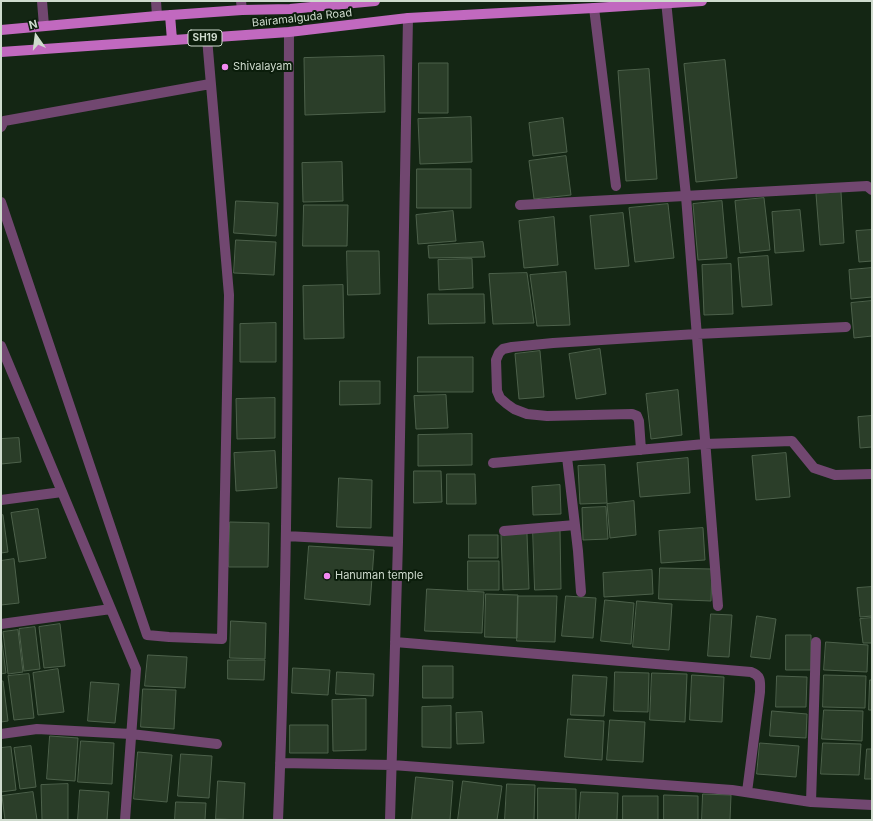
<!DOCTYPE html>
<html>
<head>
<meta charset="utf-8">
<style>
  body { margin:0 }
  #map { position:relative; width:873px; height:821px; overflow:hidden; background:#142614; font-family:Inter,sans-serif }
  canvas { display:block }
  .frame { position:absolute; inset:0; border:2px solid #cfdbce; pointer-events:none }
  .north { position:absolute; left:16px; top:16px; width:40px; height:40px; -webkit-text-stroke:3px #0b1d0b; paint-order:stroke; rotate:346deg; font-size:11px; font-weight:700; line-height:16px; text-align:center; color:#cfdbce }
  .north::after { content:''; display:block; margin:auto; width:14px; height:18px; background:#cfdbce; clip-path:polygon(50% 0,100% 100%,50% 72%,0 100%) }
</style>
</head>
<body>
<div id="map">
<canvas width="873" height="821"></canvas>
<div class="frame"></div>
<div class="north">N</div>
</div>
<script>
const ctx = document.querySelector('canvas').getContext('2d');
ctx.lineJoin = 'round';
function fill(path, color) {
  ctx.fillStyle = color;
  ctx.fill(path, 'evenodd');
}
function trace(path, color, width, dash) {
  ctx.strokeStyle = color;
  ctx.lineWidth = width;
  ctx.lineCap = dash ? 'butt' : 'round';
  ctx.setLineDash(dash || []);
  ctx.stroke(path);
}
function drawText(font, color, halo, rows, align = 'center') {
  ctx.font = font + ' Inter,sans-serif';
  ctx.lineWidth = 4;
  ctx.setLineDash([]);
  ctx.textBaseline = 'middle';
  ctx.strokeStyle = halo;
  ctx.fillStyle = color;
  for (const [text, x, y, turn = 0] of rows) {
    ctx.save();
    ctx.translate(x, y);
    ctx.rotate((+turn || 0) * Math.PI / 180);
    ctx.textAlign = isNaN(turn) ? turn : align;
    if (halo) ctx.strokeText(text, 0, 0);
    ctx.fillText(text, 0, 0);
    ctx.restore();
  }
}
const building = new Path2D(`
  M384,56L385,112L305,115L304,58Z
  M725,60L737,178L696,182L684,64Z
  M419,63H448V113H419Z
  M649,69L657,179L626,181L618,71Z
  M471,117L472,162L420,164L418,119Z
  M563,118L567,152L533,156L529,123Z
  M566,156L571,195L534,199L529,161Z
  M342,162L343,201L303,202L302,163Z
  M417,169H471V208H417Z
  M841,192L844,243L820,245L816,194Z
  M764,198L770,250L740,253L735,201Z
  M236,201L278,203L276,236L234,233Z
  M722,201L727,258L698,260L693,204Z
  M668,204L674,258L635,262L629,208Z
  M304,205H348L347,246H303Z
  M800,210L804,251L775,253L772,212Z
  M453,211L456,241L418,244L416,215Z
  M623,213L629,266L595,269L590,216Z
  M554,217L558,265L524,268L519,221Z
  M872,230V261L859,262L856,231Z
  M236,240L276,242L274,275L234,273Z
  M483,242L485,257L429,258L428,246Z
  M347,251H379L380,294L348,295Z
  M768,256L772,305L742,307L738,258Z
  M472,259L473,288L439,290L438,260Z
  M731,264L733,314L704,315L702,265Z
  M872,268V297L851,299L849,270Z
  M566,272L570,325L537,326L530,275Z
  M527,273L534,323L493,324L489,274Z
  M343,285L344,338L304,339L303,286Z
  M428,294H484L485,323L429,324Z
  M872,301V336L854,338L851,303Z
  M276,323V362H240V324Z
  M600,349L606,394L576,399L569,354Z
  M540,351L544,397L519,399L515,354Z
  M418,357H473V392H418Z
  M340,381H380V404L340,405Z
  M678,390L682,435L651,439L646,394Z
  M446,395L448,428L416,429L414,396Z
  M275,398V438L237,439L236,399Z
  M872,416V447L860,448L858,417Z
  M472,434V465L418,466V435Z
  M19,438L21,462L1,464V439Z
  M275,451L277,488L236,491L234,453Z
  M786,453L790,497L756,500L752,456Z
  M688,458L690,493L640,497L637,463Z
  M605,465L607,503L580,504L578,466Z
  M414,471H441L442,502L414,503Z
  M447,474H475L476,504H447Z
  M339,478L372,480L371,528L337,527Z
  M560,485L561,514L533,515L532,487Z
  M634,501L636,535L610,538L607,504Z
  M606,507L608,539L583,540L582,508Z
  M38,509L46,558L19,562L11,513Z
  M3,515L8,552L1,553V516Z
  M230,522L269,523L268,567H229Z
  M703,528L705,560L661,563L659,531Z
  M533,529H560L561,589L535,590Z
  M527,534L529,589L503,590L501,535Z
  M469,535H498V558H469Z
  M309,546L374,550L370,605L305,599Z
  M14,559L19,603L1,605V561Z
  M468,561H499V590H468Z
  M660,568L712,569L711,601L659,599Z
  M652,570L653,594L604,597L603,573Z
  M872,587V616L860,617L857,588Z
  M427,589L484,592L482,633L425,631Z
  M486,594L518,595L517,638L485,637Z
  M518,596H557L555,642L517,641Z
  M566,596L596,598L593,638L562,636Z
  M605,600L634,603L631,644L601,641Z
  M637,601L672,604L669,650L633,647Z
  M711,614L732,615L729,657L708,656Z
  M757,616L776,619L770,659L751,657Z
  M872,618V643H863L860,619Z
  M231,621L266,623L265,659L230,658Z
  M60,624L65,666L44,668L39,627Z
  M35,627L40,669L24,671L19,629Z
  M18,630L23,672L8,674L3,632Z
  M1,635L6,673L1,674Z
  M786,635H811V670H786Z
  M826,642L868,645L867,672L824,670Z
  M148,655L187,657L185,688L145,686Z
  M228,660H265L264,680L228,679Z
  M423,666H453V698H423Z
  M293,668L330,670L328,695L292,693Z
  M58,669L64,712L38,715L33,673Z
  M337,672L374,674L373,696L336,694Z
  M615,672L649,673L648,712L614,711Z
  M652,673L687,674L685,722L650,720Z
  M29,674L34,718L14,720L8,676Z
  M573,675L607,677L604,716L571,715Z
  M692,675L724,677L722,722L690,720Z
  M824,675L866,676L865,708L823,707Z
  M777,676L807,677L806,707H776Z
  M870,680H872V710H869Z
  M1,681H3L8,721L1,722Z
  M91,682L119,684L115,723L88,721Z
  M143,689L176,690L174,729L141,727Z
  M366,699V750L333,751L332,700Z
  M451,706V748L422,747V707Z
  M824,710L863,711L862,741L822,739Z
  M772,711L807,714L806,738L770,736Z
  M482,712L484,743L457,744L456,713Z
  M568,719L604,721L602,760L565,757Z
  M610,720L645,722L643,762L607,760Z
  M290,725H328V753H290Z
  M50,736L78,738L75,781L47,779Z
  M81,741L114,743L112,784L78,782Z
  M760,743L799,746L796,777L757,774Z
  M823,743L861,744L859,775L821,774Z
  M31,746L36,787L20,789L14,748Z
  M11,747L16,790L1,792V748Z
  M867,749H872V779H865Z
  M138,752L172,755L167,802L134,799Z
  M181,754L212,756L209,798L178,796Z
  M416,777L453,781L450,820H412Z
  M218,781L245,783L243,820L216,819Z
  M463,781L502,786L497,820H458Z
  M68,784V820H42L41,785Z
  M507,784L535,785L534,820H505Z
  M538,788L576,789V820H538Z
  M80,790L109,792L107,820H78Z
  M33,792L37,820H5L2,796Z
  M581,792L618,793L617,820H579Z
  M703,794L731,795L730,820H702Z
  M664,795L698,796V820H664Z
  M623,796H658V820H623Z
  M176,802L206,803L205,820H175Z`);
fill(building, '#2b3e29');
trace(building, '#4d614b', 1);
trace(new Path2D(`
  M42,1L44,26
  M156,1L157,16
  M241,1L242,10
  M666,1L686,196L718,606
  M594,8L616,186
  M1,127L4,121L210,84
  M1,202L147,635L169,637L222,639L229,295L207,38
  M520,205L867,186L872,190
  M1,346L136,669L125,820
  M641,450L639,421L637,416L632,414L547,416L527,414L514,409L507,404L500,398L497,391L496,360L499,353L503,349L512,347L553,343L697,334L846,327
  M567,457L578,551L581,592
  M493,463L705,444L792,441L814,468L835,475L872,474
  M1,500L62,492
  M504,531L575,525
  M286,536L398,542
  M1,624L111,609
  M395,642L751,672C762,676 760,682 760,692L747,792
  M1,734L37,729L131,734L217,744
  M280,763L392,765L732,790L811,802L872,805
  M811,802L816,642
  M278,820C289,558 288,295 289,32
  M390,820L398,542L408,18`), '#714770', 10);
trace(new Path2D(`
  M170,15L172,40
  M1,30L157,16L242,10L290,9L375,1
  M1,52L289,32L408,18L594,8L702,1`), '#c169bf', 10);
for (const [x, y, r, color] of [
  [225,67,4,"#f389f1"],
  [327,576,4,"#f389f1"]
]) {
  const dot = new Path2D();
  dot.arc(x, y, r, 0, 2 * Math.PI);
  ctx.fillStyle = color;
  ctx.fill(dot);
  trace(dot, '#0b1d0b', 1.5);
}
for (const [x, y, w] of [
  [205,38,34]
]) {
  const box = new Path2D();
  box.roundRect(x - w / 2, y - 8, w, 16, 3);
  ctx.fillStyle = '#0b1d0b';
  ctx.fill(box);
  trace(box, '#cfdbce', 1);
}
drawText('bold 10px', '#cfdbce', null, [
  ["SH19",205,38]
]);
drawText('11px', '#cfdbce', '#0b1d0b', [
  ["Bairamalguda Road",302,18,-6]
]);
drawText('11px', '#cfdbce', '#0b1d0b', [
  ["Shivalayam",233,67],
  ["Hanuman temple",335,576]
], 'left');
</script>
</body>
</html>
